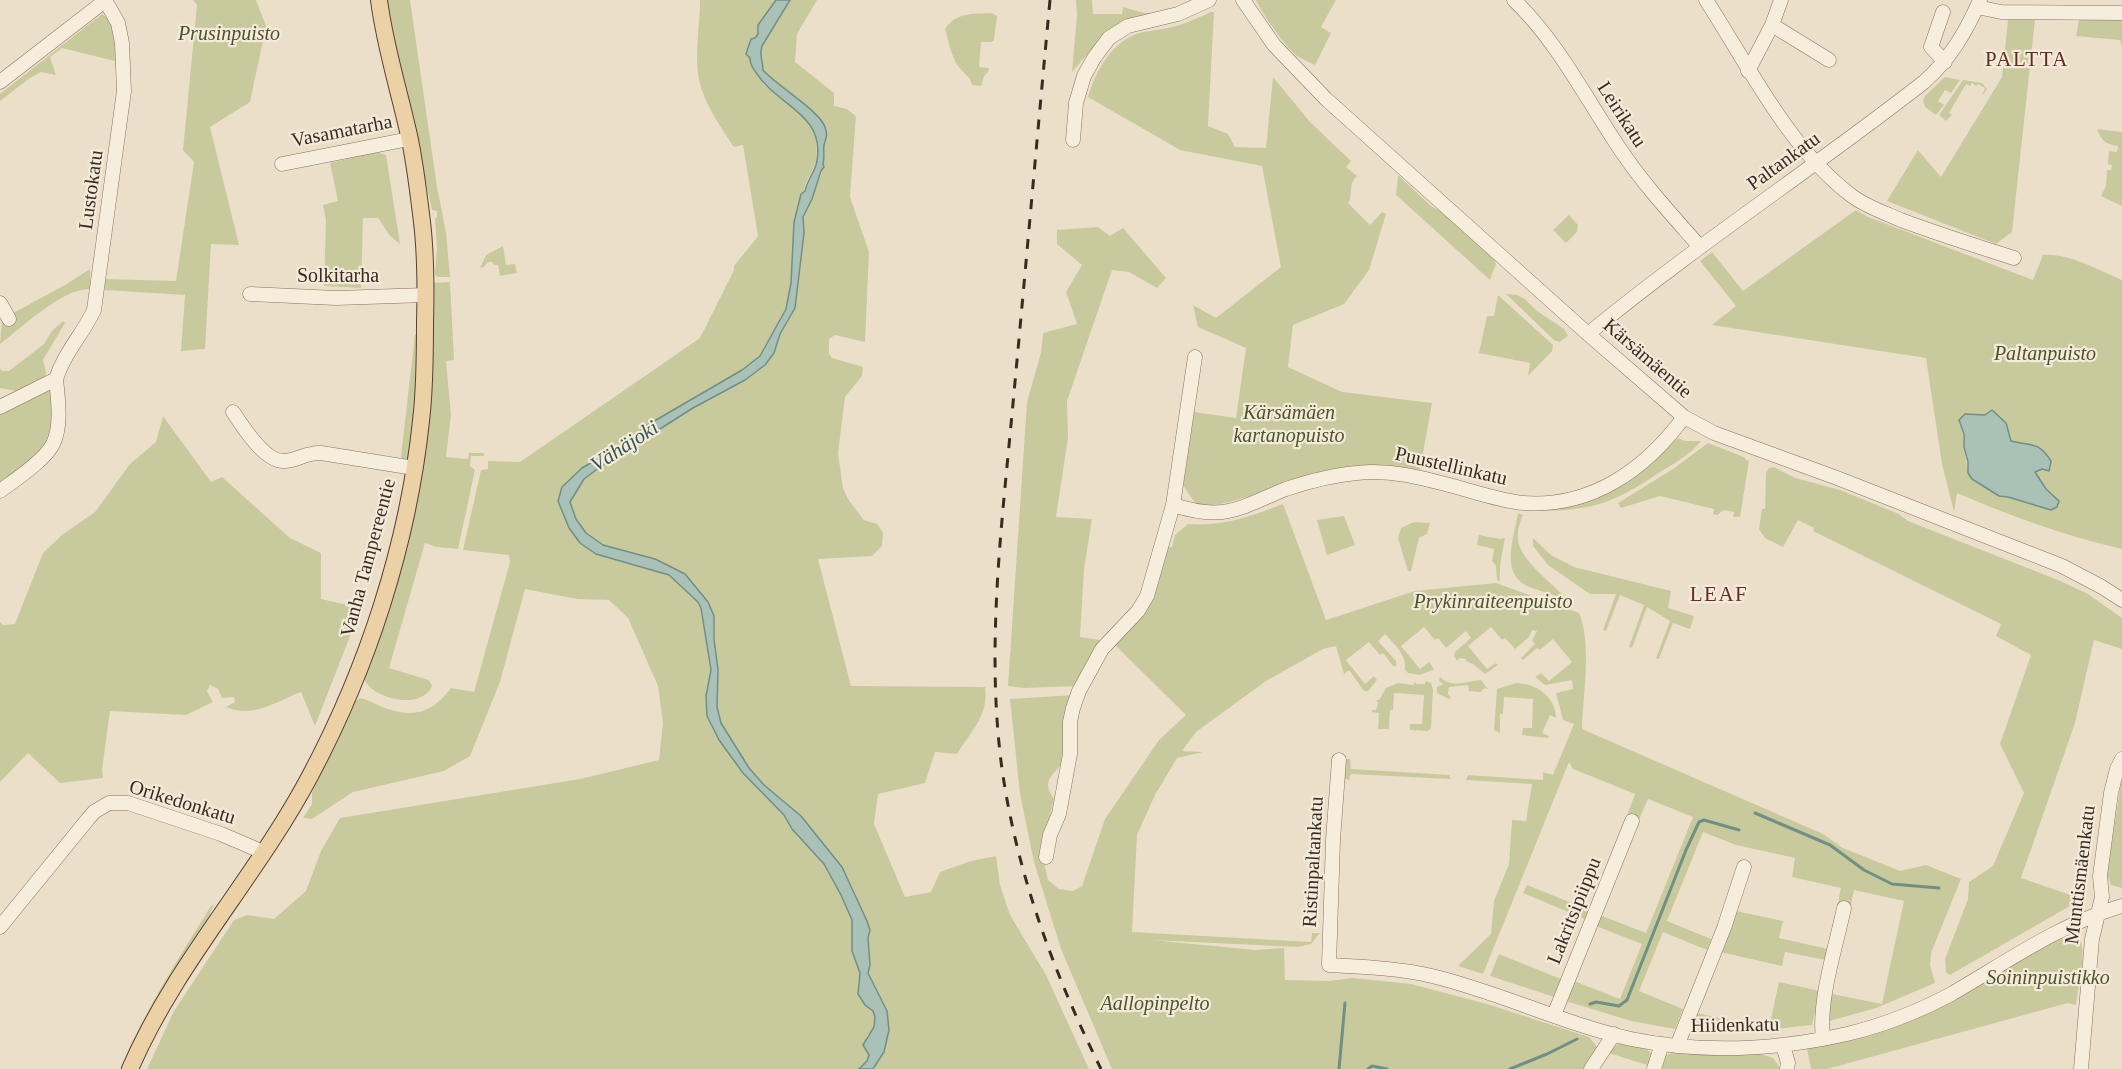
<!DOCTYPE html>
<html>
<head>
<meta charset="utf-8">
<style>
  body { margin:0 }
  canvas { display:block; background:#ecdfca }
</style>
</head>
<body>
<canvas width="2122" height="1069"></canvas>
<script>
const ctx = document.querySelector('canvas').getContext('2d');
ctx.lineJoin = 'round';
function fill(path, color) {
  ctx.fillStyle = color;
  ctx.fill(path, 'evenodd');
}
function trace(path, color, width, dash) {
  ctx.strokeStyle = color;
  ctx.lineWidth = width;
  ctx.lineCap = dash ? 'butt' : 'round';
  ctx.setLineDash(dash || []);
  ctx.stroke(path);
}
function drawText(font, color, halo, rows, align = 'center') {
  ctx.font = font + ' Georgia,serif';
  ctx.lineWidth = 4.5;
  ctx.setLineDash([]);
  ctx.textBaseline = 'middle';
  ctx.strokeStyle = halo;
  ctx.fillStyle = color;
  for (const [text, x, y, turn = 0] of rows) {
    ctx.save();
    ctx.translate(x, y);
    ctx.rotate((+turn || 0) * Math.PI / 180);
    ctx.textAlign = isNaN(turn) ? turn : align;
    if (halo) ctx.strokeText(text, 0, 0);
    ctx.fillText(text, 0, 0);
    ctx.restore();
  }
}
fill(new Path2D(`
  M193,0H256L266,26L250,102L210,127L239,245L211,244L205,349L181,351L185,295L105,290V279L176,281L194,162L183,150L197,5Z
  M385,0H410L437,187L446,232L450,277H438L435,274L437,247L435,218H437V211L432,210Z
  M700,0H776L758,25V34L755,38L750,64L764,85L799,111L809,122L816,137L817,160L806,183L794,222L791,283L786,309L760,356L742,370L644,427L631,440L582,468L558,501L596,554L669,575L698,602L701,608L711,670L706,696L707,716L719,740L743,773L784,815L792,829L824,864L841,895L852,920V951L860,973L858,986L865,1005L873,1011L875,1017L874,1027L867,1036L864,1048L869,1055L867,1061L859,1069H147L174,1011L234,920L247,915L274,919L306,891L321,851L340,818L580,779L659,760L663,723L658,686L628,618L609,600L577,599L525,589L500,682L470,756L444,771L353,792L312,819L303,818L312,804V793L322,768L354,702L360,698C370,700 378,706 388,709C416,718 433,712 451,688L474,692L510,562L509,555L463,550L481,470L488,469V461L520,462L700,338L734,270V266L758,236L743,145L734,147L731,143C719,124 704,103 699,80C694,55 700,26 700,0Z
  M789,0H817L797,34L795,62L834,93V106L847,109L856,116L850,197L869,252L865,342L835,335L829,339V354L832,358L863,367L862,376L845,397L838,453L843,488L848,499L864,520L877,524L883,532L882,546L872,556L818,559L851,686L985,687C989,716 971,731 957,754L935,752L925,783L878,794L874,824L905,897L931,892L940,872L971,861L996,856L1000,885L1010,915L1046,975L1089,1069H873L884,1052L889,1030L887,1011L868,973L870,965L868,938L870,930L867,921L842,867L801,816L764,785L749,768L721,723L717,707L714,616L655,559L603,545L586,533L576,519L570,502L584,479L600,467L693,408L745,380L765,365L774,353L780,334L795,308L804,233L803,217L812,199L823,169L825,127C810,103 782,90 763,70V65L759,55L762,46L778,21Z
  M1076,0H1092L1093,14H1122L1123,7L1144,13H1162L1104,35L1072,72L1077,15Z
  M1256,0H1336L1321,27L1331,33L1315,65C1309,62 1302,59 1297,56C1284,45 1263,15 1256,0Z
  M1211,12H1214L1208,126L1228,134L1235,147L1266,148L1273,77L1310,122L1351,161L1346,167L1357,176C1347,185 1354,195 1348,203L1370,225L1382,212L1386,214L1369,270L1344,304L1293,325L1288,367L1342,392L1432,403L1420,470C1378,463 1336,464 1296,479C1262,490 1234,506 1197,506L1183,485L1194,412L1236,418L1246,348L1198,327L1193,305L1216,318L1281,267L1262,166L1180,150L1088,97C1096,70 1113,39 1143,32C1154,30 1165,29 1176,26C1188,23 1199,17 1211,12Z
  M992,13L997,16L994,40L991,42H981L979,67L989,68L988,72L984,76L981,86L972,85C971,77 963,73 958,66C951,56 949,42 945,29C956,12 973,14 992,13Z
  M102,14C119,24 117,51 118,68L116,70L115,61L62,48L50,57L56,75L41,72L30,78L0,101V94Z
  M2008,20H2035L2012,232L1996,244L1887,201L1918,150L1941,177L2002,77Z
  M2079,20H2122V47L2120,40L2076,36Z
  M1945,77L1960,80L1951,93L1945,90L1938,101L1944,105L1936,115L1925,107L1923,100L1925,96Z
  M1963,80L1982,83L1987,89L1982,96L1985,88L1978,84L1976,86L1972,83L1970,86L1966,84L1949,113L1952,115L1946,121L1939,115Z
  M2097,129L2122,132V206L2101,196L2106,186L2107,170H2111L2112,165L2108,164L2109,151L2117,152L2118,146C2105,144 2102,141 2097,129Z
  M376,152L386,155L400,244L390,236L378,218H363L361,288L324,286L326,220L323,205L338,201L330,163Z
  M1398,175L1431,206L1447,215L1494,258L1496,264L1490,280L1396,195Z
  M1856,210L1868,217L2033,280L2043,255C2069,253 2098,270 2122,280V549C2065,536 2011,516 1957,493L1954,512L1942,464L1926,358L1712,325L1736,306L1700,261L1712,252L1743,291ZM1965,414L1985,415L2006,423L2011,441L2017,442L2042,469L2035,472L2039,480L2049,493L2051,510C2034,505 1972,490 1968,472C1967,464 1965,457 1964,449C1962,438 1965,434 1959,422Z
  M1569,215L1578,225L1577,232L1566,243L1553,230Z
  M1098,227L1110,236L1123,228L1166,278L1157,288L1129,272L1112,270L1067,401L1068,438L1056,517L1092,519L1084,569L1080,637L1100,640L1077,686L1024,688L1008,686L1027,402L1041,353L1043,333L1077,324L1066,292L1082,265L1057,244V230Z
  M503,246L506,265L515,264L517,273L500,276L498,265H494L492,262H488L484,267L480,268L486,255Z
  M90,269V289C61,289 23,327 0,344L2,319L65,285Z
  M450,282L454,360L446,361L451,415L446,457L468,459L469,453H484V456H471L470,466L475,470L458,549L436,547L425,543L389,668L429,680L432,686C420,713 368,696 364,678L429,414L433,358L432,283Z
  M1506,294L1517,295L1525,299L1537,311L1564,329L1568,336L1559,342L1554,340Z
  M1498,295L1553,345L1552,351L1528,376L1530,363L1479,353L1487,316H1494Z
  M63,321L65,323L43,360L46,372L45,377L21,392L0,388V368L2,371H9L44,344L52,331Z
  M415,334L417,335L418,380L408,458L404,460L401,457Z
  M53,387L51,428L45,447L0,485V412Z
  M163,416L211,482L222,477L290,538L321,553V599L361,608L315,726L301,692C278,701 252,719 226,707L235,702L234,697L222,698L218,689L210,685L207,691L213,702L186,715L110,711L102,770L103,778L60,783L28,753L0,782V622L3,625L15,624L43,553L62,535L95,512L130,464L156,442Z
  M1678,438L1685,441H1701C1693,452 1677,462 1665,469C1618,500 1597,511 1539,511V509L1641,471Z
  M1708,443L1744,457L1746,460L1749,461L1740,517H1733L1734,512L1724,510L1717,515L1713,514L1714,509L1660,496L1621,508L1618,503L1673,469Z
  M1774,467L1795,478L1840,490L1899,514L1908,521L2058,580L2088,594L2122,618V649L2094,640L2075,723L2021,878L2082,899L1950,975L1946,972L1945,959L1968,899L1969,882L1993,866L2024,793L2000,744L2031,655L1996,636L2001,624L1813,531L1814,528L1798,520L1783,547L1765,538L1759,529L1762,509H1765L1766,473L1769,468Z
  M1283,504L1326,620L1415,591L1496,583L1579,613C1592,643 1583,696 1582,729L1823,834L1843,848L1900,871L1926,865L1961,879L1931,953L1930,965L1935,983L1876,1008L1826,1022L1832,994L1882,1004L1904,901L1854,890L1849,915L1836,912L1841,888L1792,877L1795,858L1736,845L1703,832L1667,921L1711,939L1707,950L1663,932L1639,991L1683,1009L1675,1029L1631,1021L1566,1001L1574,981L1620,999L1642,944L1596,926L1600,915L1646,933L1693,817L1648,799L1638,822L1626,818L1635,794L1573,769L1569,762L1483,974L1458,966L1491,934L1494,901L1509,864L1512,820L1526,821L1532,784L1466,780L1468,775L1543,780V772L1553,775L1574,724L1563,720L1556,693L1573,689L1572,680L1545,685L1535,677L1541,673L1549,681L1572,662L1553,639L1540,650L1537,648L1523,660L1521,658L1535,644L1532,641L1537,631L1532,630L1529,637L1515,649L1505,638L1502,640L1491,627L1468,646L1487,669L1496,663L1498,665L1485,674L1473,664L1466,661V659L1460,658L1457,661L1454,656L1455,652L1471,638L1466,631L1446,648L1438,638L1435,640L1424,627L1401,646L1420,669L1429,662L1434,669L1433,670L1419,675L1408,673L1405,670C1407,655 1395,645 1385,634L1378,641L1396,661V666H1393L1383,653L1380,655L1369,642L1346,660L1365,684L1374,676L1377,680L1368,691H1364L1349,670L1344,674L1336,646L1323,649L1266,681L1196,732L1182,751L1203,752L1177,758L1155,795L1137,835L1132,932L1311,942L1312,933H1320L1311,944L1298,947L1152,940L1255,950L1284,948L1285,980L1329,981L1353,978L1411,984L1487,1004L1589,1037L1598,1048L1585,1069H1112L1061,949L1034,862L1020,794L1010,699L1074,695L1065,761C1054,774 1040,780 1054,799L1041,850L1048,880L1059,889L1073,891L1082,886L1105,819L1159,740L1186,715L1114,644L1132,623L1165,547H1172L1175,535L1188,524C1223,527 1251,516 1283,504Z
  M1518,513L1523,515C1519,524 1515,537 1520,547C1527,566 1559,589 1572,604L1571,605C1559,596 1546,593 1532,588C1498,576 1514,539 1518,513Z
  M1344,516L1355,545L1327,555L1317,520Z
  M1414,522L1430,523L1427,534L1419,538L1411,571H1408L1398,538L1401,528Z
  M1479,535L1500,539L1505,538C1502,553 1499,566 1500,581L1497,580L1496,566L1492,561L1494,549L1477,545Z
  M1533,538L1551,555L1574,567L1671,591L1668,608L1694,616L1690,629L1673,623L1659,659L1656,658L1670,621L1647,607L1632,648L1629,647L1644,605L1620,595L1606,631L1603,630L1616,594H1590L1548,565L1533,546Z
  M1440,677C1453,689 1466,681 1481,680L1488,689L1484,688L1481,692L1469,691L1468,685L1449,687L1448,694L1451,697L1449,699L1437,693V687L1443,684L1439,681Z
  M1426,681L1431,683L1433,690L1431,728L1428,731L1410,730V724H1422L1424,695L1394,693L1393,710H1390L1389,729H1378L1379,713L1372,712V710H1376L1378,703L1376,700H1379L1386,688L1398,683L1413,685L1415,682L1417,684H1425Z
  M1516,683C1536,683 1556,697 1556,718L1550,715L1542,733L1549,736L1548,738L1522,735L1523,728H1532L1533,699L1504,697L1503,714H1500V733L1494,730L1497,689Z
  M1345,759H1350L1351,769L1449,775L1451,779L1351,774L1349,780L1343,778Z
  M2122,776V888L2111,885L2107,875Z
  M1527,885L1589,910L1585,919L1523,893Z
  M214,904L203,929L123,1069H120C144,1012 178,959 211,906Z
  M1736,911L1783,921L1779,938L1828,949L1826,960L1785,952L1782,966L1720,952Z
  M2073,935H2078C2088,947 2078,988 2076,1005L2068,1003L1827,1069H1811L1807,1049L1857,1039L1915,1019L2056,941Z
  M1499,954L1561,979L1554,997L1490,976Z
  M1779,982L1820,991L1812,1025L1747,1032L1688,1030L1696,1013L1769,1028Z
  M1621,1043C1632,1045 1645,1045 1653,1055L1650,1066L1609,1053L1612,1047Z
  M1673,1052L1761,1054L1773,1058L1781,1069H1662L1665,1056Z`), '#c8ca9e');
const water = new Path2D(`
  M776,0H790L762,46C759,56 763,61 763,70C777,86 819,110 825,127C828,135 826,138 824,145C823,152 825,157 823,164L824,167L821,171L812,199L803,217L804,233L795,308L780,334L774,353L765,365L745,380L693,408L600,467L584,479L570,502L576,519L586,533L603,545L655,559L685,574L708,602L714,616V639L718,670L717,707L721,723L749,768L764,785L801,816L842,867L867,921L870,930L868,938L870,965L868,973L887,1011L889,1030L884,1052L873,1069H859L867,1061L869,1055L863,1045L874,1027L875,1017L873,1011L865,1005L858,994L860,973L852,951V920L841,895L824,864L792,829L784,815L743,773L719,740L707,716L706,696L711,670L701,608L698,602L669,575L596,554L580,543L569,528L558,501L562,487L582,468L631,440L644,427L742,370L760,356L786,309L791,283L794,222L801,194L805,191C807,180 815,172 817,161C825,114 778,106 757,74C753,68 750,65 750,58L746,54L751,39L755,38L758,34V25Z
  M1992,410L2006,423L2011,441C2032,446 2038,441 2051,461L2049,471L2042,469L2035,472L2046,489L2059,501L2057,507L2051,510L2008,497L1999,496L1972,479L1968,473V462L1964,447V434L1959,420L1965,414L1985,415Z`);
fill(water, '#aac1b8');
trace(water, '#718f85', 1.5);
trace(new Path2D(`
  M1755,813L1830,845L1864,870L1892,884L1939,888
  M1590,1004L1596,1002L1619,1006L1627,1000L1686,850L1699,822L1704,820L1739,830
  M1339,1069L1345,1003
  M1368,1069L1372,1066L1387,1069
  M1510,1069L1547,1054L1577,1039`), '#718f85', 3);
const minor = new Path2D(`
  M1243,0L1274,45L1326,99L1588,334L1684,417L1714,433L1837,478L2062,566L2102,587L2122,600
  M1514,0C1559,43 1587,101 1622,152C1645,186 1673,216 1700,247
  M1706,0C1748,65 1789,149 1852,196C1867,207 1885,213 1901,220C1938,234 1976,246 2014,258
  M1977,7L2001,12L2122,13
  M1943,12L1931,47L1945,62
  M1772,25L1829,60
  M1748,71L1772,25L1781,0
  M0,82L106,0
  M1073,140L1076,103L1084,76L1094,58L1109,38L1128,26L1178,14L1209,0
  M282,164L409,139
  M250,294L336,298L426,295
  M0,303L9,319
  M1588,334C1696,245 1814,168 1924,82C1950,59 1966,32 1980,0
  M56,379C64,353 83,334 94,310L124,91L122,43L118,23L105,0
  M0,407L56,379C58,399 62,425 53,444C45,460 15,480 0,491
  M233,412C242,426 265,462 284,461C297,461 306,452 321,453L414,468
  M1173,505L1195,357
  M1339,760L1333,840L1329,965C1363,967 1398,968 1432,976C1499,992 1564,1024 1631,1039C1704,1054 1776,1050 1847,1034C1884,1025 1920,1011 1953,993C2008,961 2060,924 2122,906
  M1046,857L1050,835L1059,814L1070,754V722L1073,708L1079,691L1102,649L1138,611L1147,596L1173,505C1189,510 1205,514 1222,512C1245,509 1265,497 1286,489C1310,481 1333,475 1357,473C1393,469 1426,479 1460,488C1481,494 1502,501 1523,503C1591,508 1645,470 1684,417
  M0,927L88,819L94,812L109,803H128L221,834L263,852
  M1554,1015L1632,821
  M1823,1039C1818,1000 1836,947 1844,908
  M1783,1045L1788,1063L1787,1069
  M1677,1046L1724,928L1744,867
  M1591,1069L1614,1034
  M1654,1069L1662,1044
  M2081,1069L2092,939L2102,897L2100,876L2111,793L2117,769L2122,759`);
const major = new Path2D(`
  M130,1069C176,962 256,878 310,776C368,667 408,544 421,421C425,388 425,356 425,323C426,287 426,250 421,214C418,189 415,165 410,140C400,93 385,48 379,0`);
trace(minor, '#87725f', 15);
trace(major, '#564133', 18);
trace(minor, '#f7eddd', 14);
trace(major, '#ebd1a5', 16);
trace(new Path2D(`
  M1050,0C1037,138 1025,276 1012,414C1001,532 986,651 1002,769C1017,874 1054,974 1101,1069`), '#392b22', 3, [10, 10]);
drawText('italic 20px', '#4c542a', '#f4ead9', [
  ["Prusinpuisto",229,35],
  ["Paltanpuisto",2045,355],
  ["Kärsämäen",1289,414],
  ["kartanopuisto",1289,437],
  ["Prykinraiteenpuisto",1493,603],
  ["Soininpuistikko",2048,979],
  ["Aallopinpelto",1155,1005]
]);
drawText('20px', '#392b22', '#f4ead9', [
  ["Leirikatu",1621,115,57],
  ["Vasamatarha",342,132,-11],
  ["Paltankatu",1784,162,-36],
  ["Lustokatu",92,190,-82],
  ["Solkitarha",338,277],
  ["Kärsämäentie",1647,359,41],
  ["Puustellinkatu",1451,467,13],
  ["Vanha Tampereentie",369,558,-75],
  ["Orikedonkatu",182,803,17],
  ["Ristinpaltankatu",1314,862,-87],
  ["Munttismäenkatu",2081,875,-83],
  ["Lakritsipiippu",1575,911,-68],
  ["Hiidenkatu",1735,1026,-1]
]);
ctx.letterSpacing = '1.5px';
drawText('21px', '#632d24', '#f4ead9', [
  ["PALTTA",2027,60],
  ["LEAF",1719,595]
]);
ctx.letterSpacing = '0px';
drawText('italic 21px', '#325853', '#f4ead9', [
  ["Vähäjoki",625,447,-33]
]);
</script>
</body>
</html>
